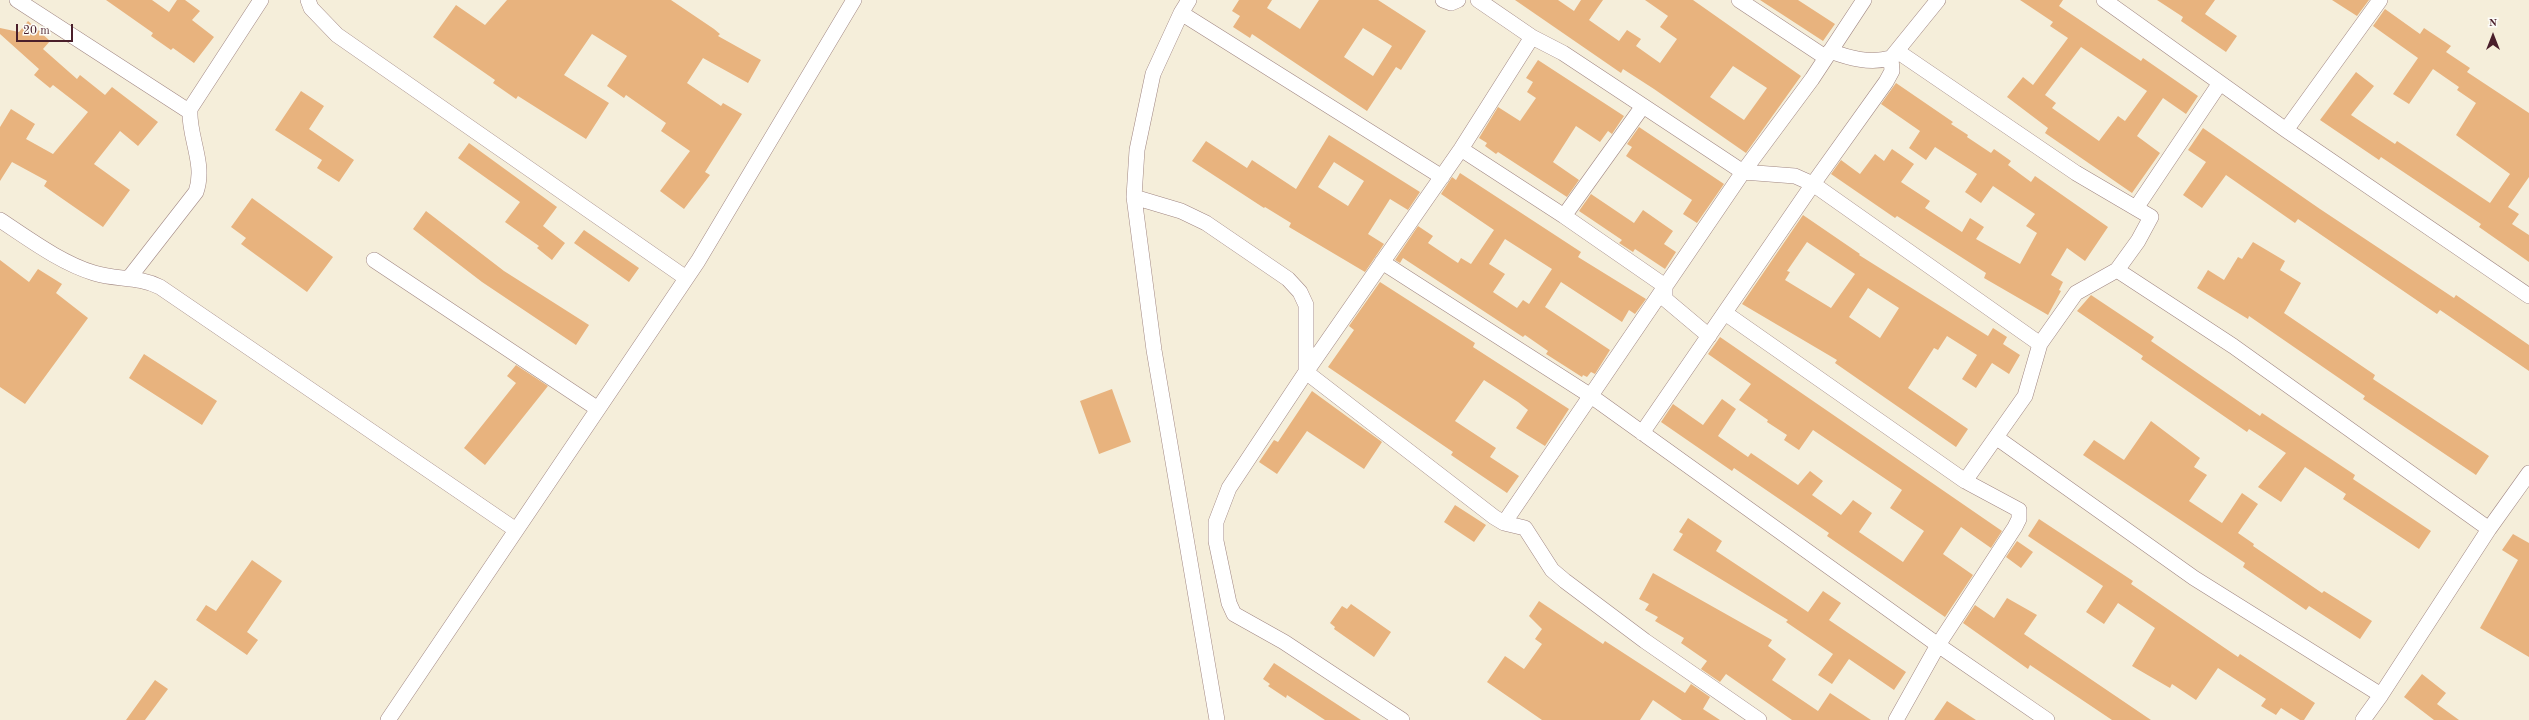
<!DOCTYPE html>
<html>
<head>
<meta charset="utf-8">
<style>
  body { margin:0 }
  #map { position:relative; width:2529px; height:720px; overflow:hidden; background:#f5eeda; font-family:"Old Standard TT",serif }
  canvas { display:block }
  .north { position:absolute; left:2473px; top:16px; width:40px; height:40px; -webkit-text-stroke:3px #fdfcf7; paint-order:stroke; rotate:0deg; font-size:11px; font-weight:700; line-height:16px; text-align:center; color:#4a1f2b }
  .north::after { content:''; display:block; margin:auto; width:14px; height:18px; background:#4a1f2b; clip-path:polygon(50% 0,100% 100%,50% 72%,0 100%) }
  .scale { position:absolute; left:16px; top:24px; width:57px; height:18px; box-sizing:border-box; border:2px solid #4a1f2b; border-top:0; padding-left:5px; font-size:12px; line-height:14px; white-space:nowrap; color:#4a1f2b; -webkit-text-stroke:3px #fdfcf7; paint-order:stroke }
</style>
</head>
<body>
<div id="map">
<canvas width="2529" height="720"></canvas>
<div class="north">N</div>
<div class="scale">20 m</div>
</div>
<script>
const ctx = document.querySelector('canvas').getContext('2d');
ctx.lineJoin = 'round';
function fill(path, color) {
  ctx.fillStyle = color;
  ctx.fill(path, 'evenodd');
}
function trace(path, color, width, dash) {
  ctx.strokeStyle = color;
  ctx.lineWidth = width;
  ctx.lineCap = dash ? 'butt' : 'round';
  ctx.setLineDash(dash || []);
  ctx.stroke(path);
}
fill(new Path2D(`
  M106,0H152L169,12L177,0H185L200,11L192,20L214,37L194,63L173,48L171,50L151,36L153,33Z
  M507,0H671L714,29L720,34L718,36L761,60L748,83L703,58L687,83L721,106L723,103L742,114L705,172L710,175L684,209L660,191L690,151L661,131L666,123L626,95L624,98L607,86L627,56L592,34L564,75L609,103L586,139L518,96L516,99L493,83L495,80L433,37L456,5L485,25Z
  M1239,0H1272L1267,8L1300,29L1319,0H1378L1426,31L1401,70L1396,67L1367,111L1252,34L1250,38L1233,27L1240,16L1232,11ZM1363,28L1392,46L1373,76L1344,57Z
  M1515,0H1558L1574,11L1581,0H1603L1589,20L1619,41L1627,30L1641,39L1636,46L1660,63L1677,39L1660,27L1668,16L1645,0H1693L1801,76L1746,153L1654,89L1623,69L1621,73ZM1733,66L1767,88L1744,120L1710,97Z
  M1760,0H1798L1835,24L1823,41Z
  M2020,0H2063L2059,6L2141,61L2143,58L2198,96L2186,114L2163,98L2137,136L2160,153L2132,193L2045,133L2048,128L2007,97L2023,77L2033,85L2068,38L2050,26L2053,22ZM2081,47L2147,91L2125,121L2118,116L2099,141L2052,108L2056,103L2045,95Z
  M2157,0H2215L2205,14L2237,36L2226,52L2181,21L2183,17Z
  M2332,0H2369L2357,16Z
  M2385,9L2420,34L2424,28L2451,46L2446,52L2470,68L2467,72L2529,113V177L2508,207L2519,214L2512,224L2529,235V262L2479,227L2481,224L2381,157L2379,160L2320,120L2356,72L2374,86L2351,115L2395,144L2397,141L2490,203L2510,174L2456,135L2476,103L2457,90L2459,87L2433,69L2409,104L2393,94L2418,58L2373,26Z
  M28,21L50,41L43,49L77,79L80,75L105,95L112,87L158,122L138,146L120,131L94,164L130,190L103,227L44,186L47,181L12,162L0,181V127L11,109L35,124L26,139L53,154L88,112L53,85L50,88L34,75L39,69L0,34V28L19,32Z
  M1538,60L1624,116L1612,134L1608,131L1600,142L1576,126L1553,162L1579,180L1567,197L1498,152L1496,154L1485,146L1487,143L1479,138L1498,107L1520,121L1536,98L1527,92L1533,82L1526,78Z
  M1896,83L1953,122L1951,124L1968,135L1967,137L1991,153L1994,149L2011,161L2008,165L2031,182L2035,176L2108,227L2085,261L2067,248L2051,275L2063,282L2059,290L2061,291L2048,315L1984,278L1986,273L1897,216L1895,218L1831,174L1841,160L1860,174L1875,154L1884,161L1892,149L1914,164L1901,182L1930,201L1925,208L1962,232L1970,218L1984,227L1976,239L2020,264L2037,233L2026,226L2035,214L1993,186L1981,203L1965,192L1977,174L1935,147L1926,160L1909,148L1920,131L1881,104Z
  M301,91L324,106L309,129L354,160L339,182L317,168L322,160L275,130Z
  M1639,127L1724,184L1697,223L1683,214L1692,200L1626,156L1632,147L1627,144Z
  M2203,128L2320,209L2454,298L2456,295L2529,345V371L2440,310L2437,314L2298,219L2295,223L2226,175L2202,208L2183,195L2206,162L2188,150Z
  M1329,135L1420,192L1408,210L1390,199L1368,234L1384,244L1365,272L1289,227L1291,223L1265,207L1264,208L1192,161L1206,141L1247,168L1252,160L1296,189ZM1334,162L1364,181L1348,206L1318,187Z
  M469,143L557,207L543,226L565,243L552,260L537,248L539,246L505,222L520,202L458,158Z
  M1460,173L1581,252L1578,257L1646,299L1635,314L1629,310L1622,322L1561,282L1545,307L1610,350L1595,374L1591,372L1587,377L1583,375L1582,377L1546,354L1548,351L1525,335L1523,337L1403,258L1400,263L1395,260L1418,226L1433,236L1428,243L1458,263L1461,258L1471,264L1494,230L1441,194L1452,177L1456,180ZM1505,239L1552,269L1529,304L1523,300L1517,308L1493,292L1505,274L1489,264Z
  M1591,194L1634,223L1643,210L1673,231L1664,244L1676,252L1665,269L1635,249L1633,252L1619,243L1622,240L1579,211Z
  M252,198L333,257L307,292L241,244L246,238L231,227Z
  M426,211L504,271L589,325L576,345L482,282L413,229Z
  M1803,215L1860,254L1859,255L1988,336L1993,328L2007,337L2003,344L2020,355L2009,374L1992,363L1976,388L1962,379L1977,355L1947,336L1938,350L1934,348L1908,388L1968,429L1956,447L1835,363L1837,360L1742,304ZM1807,242L1855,274L1831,308L1785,280L1790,272L1787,271ZM1868,288L1899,308L1880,338L1849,317Z
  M584,230L639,268L629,282L574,243Z
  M2253,242L2285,261L2280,270L2301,283L2284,313L2375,375L2373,379L2489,456L2476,475L2363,399L2365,396L2249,316L2248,319L2197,288L2208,270L2224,280L2238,257L2242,259Z
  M0,260L29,282L38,269L62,284L56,293L88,318L25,404L0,387Z
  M1380,282L1475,343L1473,347L1569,409L1545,446L1516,428L1528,410L1518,402L1484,380L1472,397L1455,421L1496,448L1490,457L1519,476L1507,493L1451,455L1453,452L1328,367L1354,330L1349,326Z
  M2091,295L2154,337L2151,341L2260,416L2262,413L2355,475L2353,479L2431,531L2419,549L2343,499L2346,494L2305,467L2281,502L2258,487L2286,453L2249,429L2247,432L2141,359L2143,356L2077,311Z
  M1720,337L2002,531L1991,548L1961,527L1943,554L1973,575L1945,617L1827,536L1829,533L1734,468L1732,471L1661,422L1673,404L1703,425L1722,399L1736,409L1718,436L1748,457L1751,453L1798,485L1810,471L1823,481L1812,495L1841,515L1853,500L1872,513L1859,532L1903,562L1924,531L1890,508L1902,490L1813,430L1799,450L1784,440L1787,435L1767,422L1768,420L1739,400L1751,384L1708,354Z
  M144,354L217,401L202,425L129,378Z
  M516,365L548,386L485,465L464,448L516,383L507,376Z
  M1112,389L1131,442L1099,454L1080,401Z
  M1312,391L1382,442L1364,469L1307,431L1277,474L1259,462L1274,440L1278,442Z
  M2151,421L2200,458L2194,467L2207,475L2189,501L2222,523L2242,493L2258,504L2238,533L2254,544L2253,546L2322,593L2324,591L2372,621L2360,639L2309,606L2306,610L2243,567L2245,563L2083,455L2094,440L2124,460Z
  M1455,505L1486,525L1474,542L1444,522Z
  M1688,518L1722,541L1716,551L1808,612L1823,591L1841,603L1829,620L1906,672L1894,690L1849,659L1832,684L1818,675L1833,654L1786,622L1788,620L1673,550L1683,534L1679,532Z
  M2039,519L2133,581L2131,584L2238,657L2240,654L2315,703L2304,720H2300L2281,708L2276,715L2261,706L2266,699L2218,668L2196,700L2172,684L2170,688L2132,666L2155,628L2118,603L2104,624L2086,612L2103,586L2028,536Z
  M2513,534L2529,543V657L2480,628L2518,560L2502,550Z
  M2017,541L2033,552L2021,568L2006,557Z
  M252,560L282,581L247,632L258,640L247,655L196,620L206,605L216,611Z
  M1653,573L1772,640L1768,646L1786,659L1772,680L1818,711L1830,693L1871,720H1792L1726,674L1720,682L1701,669L1707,661L1681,643L1684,638L1655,621L1658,617L1645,610L1649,604L1639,599Z
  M2007,598L2037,615L2024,634L2151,720H2112L2030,665L2028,669L1963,623L1975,605L1994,618Z
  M1539,601L1603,644L1605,641L1685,693L1691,684L1710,697L1703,709L1720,720H1682L1653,700L1640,720H1542L1487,682L1505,656L1524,669L1542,644L1535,639L1542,629L1529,616Z
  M1351,604L1391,632L1374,657L1334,629L1335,627L1330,623L1342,606L1347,609Z
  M1274,663L1361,720H1325L1287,695L1286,698L1268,686L1270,684L1263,679Z
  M2422,674L2446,693L2437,704L2459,720H2434L2404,697Z
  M155,680L168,689L145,720H126Z
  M1947,701L1976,720H1934Z`), '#e8b37e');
const minor = new Path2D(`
  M17,0L190,112
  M308,0L311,8L337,35L686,278
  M1189,0L1181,13L1153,74L1137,150L1134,197L1154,350L1217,720
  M1443,0L1451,3L1458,0
  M1478,0L1532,37L1563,53L1743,172L1795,176L1813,184L2040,344
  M1739,0L1825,57
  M2104,0L2286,130L2529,296
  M1181,13L1442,177
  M1830,51C1849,58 1870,64 1891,58L1938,0
  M1897,51L2076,173L2151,217L2138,241L2117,270L2076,293L2040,344L2025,396L1965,481
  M2286,130L2380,0
  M1461,149L1564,216L1665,286V299L1709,336
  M1134,197L1181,211L1206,223L1288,279L1300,292L1306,305V372L1494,517L1504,523L1525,528L1552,570L1565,581L1645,641L1759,720
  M2136,208L2220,83
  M1564,216L1643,106
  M0,220C29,239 61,263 94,273C116,280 139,276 160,287L516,530
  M374,260L598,409
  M1382,262L1591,396L1938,645L2047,720
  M2117,270L2233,346L2489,529
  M129,278L196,192C206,164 188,136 190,109L261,0
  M1725,313L1965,481L2019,510V519L2015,527L1938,645L1896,720
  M1642,433L1813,184L1886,82L1892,71L1891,58
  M1997,438L2194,578L2381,695
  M1504,523L1743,172L1812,79L1864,0
  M388,720L698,261L854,0
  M1402,720L1284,642L1234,614L1229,603L1216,541V522L1229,488L1306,372L1461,149L1532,37
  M2363,720L2381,695L2489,529L2529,473`);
trace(minor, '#a08682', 16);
trace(minor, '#fff', 15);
</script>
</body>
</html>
